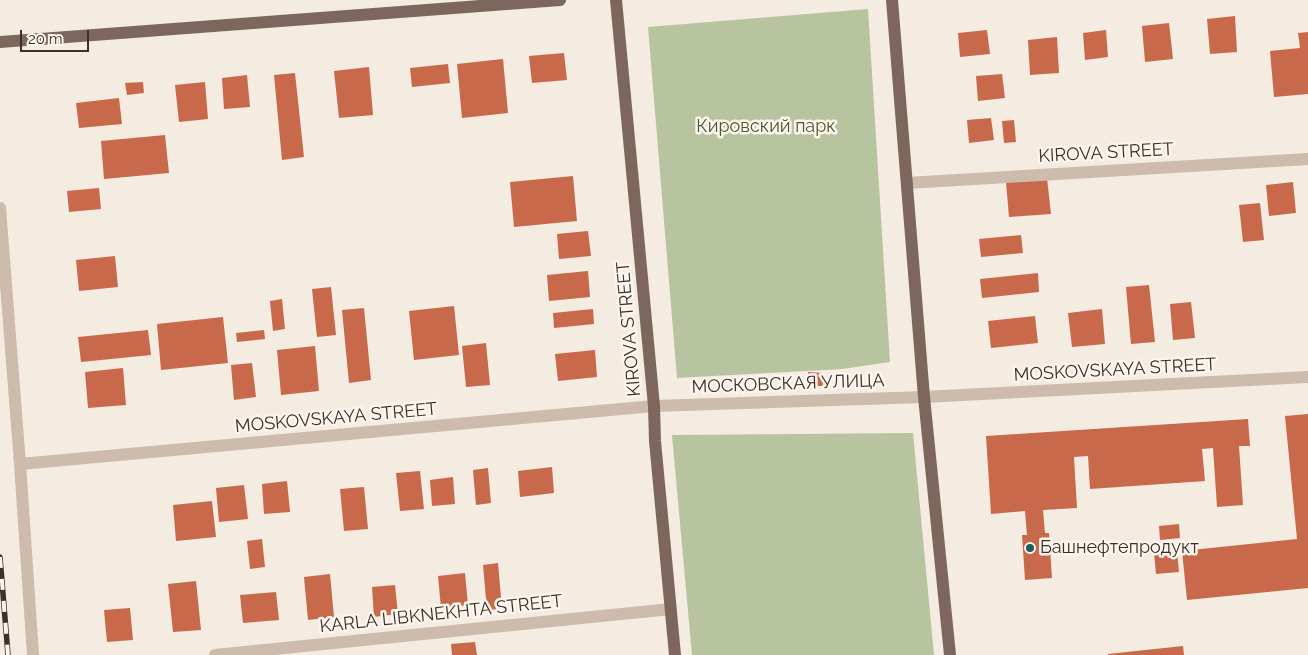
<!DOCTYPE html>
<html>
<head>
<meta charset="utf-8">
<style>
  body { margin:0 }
  #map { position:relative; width:1308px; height:655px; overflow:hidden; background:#f4ebe1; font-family:Raleway,sans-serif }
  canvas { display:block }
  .scale { position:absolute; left:20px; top:30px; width:69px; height:22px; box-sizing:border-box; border:2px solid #3b302b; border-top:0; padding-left:6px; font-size:15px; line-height:18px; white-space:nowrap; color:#3b302b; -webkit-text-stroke:4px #fbf5ee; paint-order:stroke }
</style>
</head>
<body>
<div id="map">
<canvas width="1308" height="655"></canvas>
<div class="scale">20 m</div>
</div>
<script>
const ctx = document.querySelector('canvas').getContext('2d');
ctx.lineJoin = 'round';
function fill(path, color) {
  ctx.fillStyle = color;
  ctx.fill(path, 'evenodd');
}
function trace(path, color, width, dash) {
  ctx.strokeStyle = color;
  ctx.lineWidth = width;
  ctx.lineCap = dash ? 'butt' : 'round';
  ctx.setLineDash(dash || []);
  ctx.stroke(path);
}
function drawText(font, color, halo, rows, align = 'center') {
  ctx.font = font + ' Raleway,sans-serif';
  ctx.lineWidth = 5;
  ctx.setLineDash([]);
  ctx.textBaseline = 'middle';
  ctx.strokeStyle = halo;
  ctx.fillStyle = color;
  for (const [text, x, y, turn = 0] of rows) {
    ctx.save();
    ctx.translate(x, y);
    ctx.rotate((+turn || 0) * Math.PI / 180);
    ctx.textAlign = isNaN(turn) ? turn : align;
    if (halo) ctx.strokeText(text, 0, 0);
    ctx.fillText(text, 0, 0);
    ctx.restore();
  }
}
fill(new Path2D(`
  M868,9L890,362L842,369L677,378L648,27Z
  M913,433L934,655H692L672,435Z`), '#b8c4a0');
fill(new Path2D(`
  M1235,16L1237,52L1210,54L1207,19Z
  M1169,23L1173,59L1145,62L1142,26Z
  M987,30L990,54L960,57L958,33Z
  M1106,30L1108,57L1085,60L1083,33Z
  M1308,32V94L1274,97L1270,51L1300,48L1298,33Z
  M1057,37L1059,73L1030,75L1028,40Z
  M564,53L567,80L532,83L529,56Z
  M503,59L508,113L462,118L457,64Z
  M448,64L450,83L412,87L410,68Z
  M369,67L373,115L339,118L334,71Z
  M295,73L304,157L282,160L274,75Z
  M1002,74L1005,98L978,101L976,76Z
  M247,75L250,107L224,109L222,78Z
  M143,82L144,93L127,95L125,83Z
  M205,82L208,119L179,122L175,85Z
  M119,98L122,124L79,128L76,103Z
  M991,118L994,140L969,143L967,120Z
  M1014,120L1016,142L1004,143L1002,121Z
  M165,135L169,173L104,179L101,141Z
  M573,176L577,221L514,227L510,182Z
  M1047,178L1051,214L1009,217L1006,182Z
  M1293,182L1296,213L1269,216L1266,185Z
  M99,188L101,209L69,212L67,191Z
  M1260,203L1264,240L1243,242L1239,205Z
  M588,231L591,256L559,259L557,234Z
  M1021,235L1023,253L981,257L979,239Z
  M115,256L118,287L79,291L76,260Z
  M588,271L590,297L549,301L547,275Z
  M1038,273L1039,292L982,298L980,279Z
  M1149,285L1155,342L1131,344L1126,287Z
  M331,287L336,335L317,337L312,289Z
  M282,299L285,329L273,331L270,301Z
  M1191,302L1195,338L1173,340L1170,304Z
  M454,306L459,355L414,360L409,311Z
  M364,308L371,380L349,383L342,310Z
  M593,309L594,324L554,328L553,313Z
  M1102,309L1105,344L1072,347L1068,313Z
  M1035,316L1038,343L991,348L988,321Z
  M223,317L228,363L161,370L157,324Z
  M148,330L151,355L81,362L78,337Z
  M264,330L265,339L237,342L236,333Z
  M486,343L490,385L466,387L462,346Z
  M315,346L319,391L281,395L277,350Z
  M595,350L597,377L558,381L555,354Z
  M252,363L256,397L234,400L231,365Z
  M123,368L126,405L88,408L85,372Z
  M808,372L823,373V386H808Z
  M1308,414V588L1187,600L1182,551L1297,539L1285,416Z
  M1248,419L1250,446H1239L1243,505L1217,507L1213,448L1202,449L1205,481L1090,489L1088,456L1074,457L1077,508L1043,510L1045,533H1049L1052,578L1025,580L1022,535H1027L1025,511L991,514L986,436Z
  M552,467L554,493L520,497L518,471Z
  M488,468L491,503L476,505L473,470Z
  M420,471L424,509L400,511L396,473Z
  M453,477L455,504L432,506L430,480Z
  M287,481L290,512L264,514L262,484Z
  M244,485L248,519L219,522L216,488Z
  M364,487L368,529L344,531L340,489Z
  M212,501L216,537L176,541L173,505Z
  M1179,524L1180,538L1160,540L1159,526Z
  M262,539L265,567L250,569L247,541Z
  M1177,551L1179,572L1156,574L1154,553Z
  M498,563L502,609L487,610L483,565Z
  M465,573L468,605L441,608L438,576Z
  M330,574L334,617L308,620L304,577Z
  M196,581L201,630L173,632L168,584Z
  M395,585L398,614L374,617L372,587Z
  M276,592L279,620L243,623L240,595Z
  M130,608L133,640L107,642L104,610Z
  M475,642L477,655H452L451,644Z
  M1183,646L1184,655H1108V654Z`), '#c8694b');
trace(new Path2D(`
  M907,183L1308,159
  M0,208L20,464L33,655
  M20,464L654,406L924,397L1308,377
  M215,655L671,609`), '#cdbbac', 12);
trace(new Path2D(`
  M616,0L654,406L655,441L675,655
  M892,0L924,397L950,655
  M0,42L560,0`), '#7d675c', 12);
const rail = new Path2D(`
  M0,557L8,655`);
trace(rail, '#3b302b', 5.5);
trace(rail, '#fbf5ee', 4, [11]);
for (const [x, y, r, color] of [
  [1030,548,5,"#1f5a5e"]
]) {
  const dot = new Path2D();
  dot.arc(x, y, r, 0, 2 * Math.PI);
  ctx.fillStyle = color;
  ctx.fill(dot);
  trace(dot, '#fbf5ee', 2);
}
drawText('18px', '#4a5a2e', '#fbf5ee', [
  ["Кировский парк",766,127]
]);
drawText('18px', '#3b302b', '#fbf5ee', [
  ["KIROVA STREET",1106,153,-3],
  ["KIROVA STREET",629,329,-95],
  ["MOSKOVSKAYA STREET",1115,370,-3],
  ["МОСКОВСКАЯ УЛИЦА",788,384,-2],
  ["MOSKOVSKAYA STREET",336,418,-5],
  ["KARLA LIBKNEKHTA STREET",441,614,-6]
]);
drawText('18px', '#3b302b', '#fbf5ee', [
  ["Башнефтепродукт",1040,548]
], 'left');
</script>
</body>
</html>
